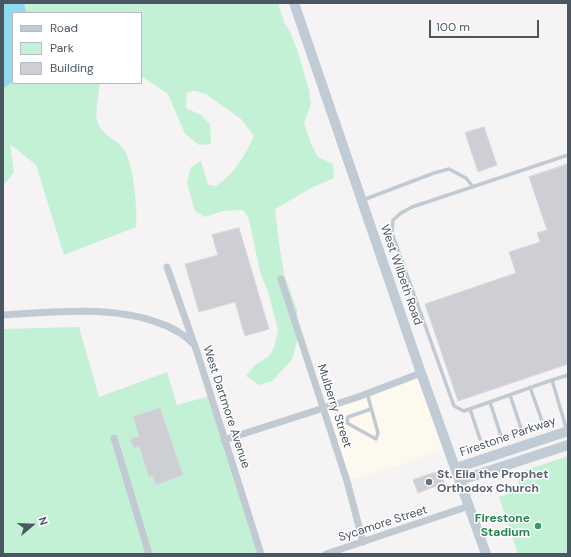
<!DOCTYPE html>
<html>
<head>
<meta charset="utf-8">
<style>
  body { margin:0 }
  #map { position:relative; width:571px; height:557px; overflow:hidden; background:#f5f3f3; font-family:"DM Sans",sans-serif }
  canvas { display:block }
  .frame { position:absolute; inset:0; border:4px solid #4a5661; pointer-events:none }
  .legend { position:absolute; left:12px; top:12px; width:130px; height:72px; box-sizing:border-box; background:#fff; border:1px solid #b7bbc0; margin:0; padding:5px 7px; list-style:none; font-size:12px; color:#4a5661 }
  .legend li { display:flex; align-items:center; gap:8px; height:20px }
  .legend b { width:20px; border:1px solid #b7bbc0 }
  .north { position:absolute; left:12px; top:505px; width:40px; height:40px; -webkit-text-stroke:3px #fff; paint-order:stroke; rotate:71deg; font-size:11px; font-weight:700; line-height:16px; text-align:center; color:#4a5661 }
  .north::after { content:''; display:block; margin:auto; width:14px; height:18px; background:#4a5661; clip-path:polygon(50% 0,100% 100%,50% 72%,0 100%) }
  .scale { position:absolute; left:429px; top:20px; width:110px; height:18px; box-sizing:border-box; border:2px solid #4a5661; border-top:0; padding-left:5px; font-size:12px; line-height:14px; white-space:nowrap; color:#4a5661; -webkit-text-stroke:3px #fff; paint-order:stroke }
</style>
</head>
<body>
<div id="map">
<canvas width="571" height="557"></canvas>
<div class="frame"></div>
<ul class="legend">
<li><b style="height:5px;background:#c1cbd6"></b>Road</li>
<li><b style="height:11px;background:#c3f1d5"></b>Park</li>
<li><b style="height:11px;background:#cdcfd5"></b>Building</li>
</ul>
<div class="north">N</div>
<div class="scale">100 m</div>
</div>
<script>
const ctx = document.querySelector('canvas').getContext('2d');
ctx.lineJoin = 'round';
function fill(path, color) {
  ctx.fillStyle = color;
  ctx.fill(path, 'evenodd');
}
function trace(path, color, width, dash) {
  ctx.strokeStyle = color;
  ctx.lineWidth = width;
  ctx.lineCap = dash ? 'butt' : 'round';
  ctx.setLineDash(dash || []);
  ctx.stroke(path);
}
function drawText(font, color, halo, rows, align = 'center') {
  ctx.font = font + ' "DM Sans",sans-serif';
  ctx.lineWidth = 3;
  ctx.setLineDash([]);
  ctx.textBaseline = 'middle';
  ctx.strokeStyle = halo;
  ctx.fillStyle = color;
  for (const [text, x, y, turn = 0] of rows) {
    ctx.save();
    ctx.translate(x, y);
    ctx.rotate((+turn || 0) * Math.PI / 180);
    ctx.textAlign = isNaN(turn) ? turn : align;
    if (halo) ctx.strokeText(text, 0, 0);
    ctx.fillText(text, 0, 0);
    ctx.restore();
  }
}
fill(new Path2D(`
  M421,373L448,447L400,465L347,481L323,408Z`), '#fdf9ef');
fill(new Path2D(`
  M3,3H278L284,22L290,32L298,52L309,90L311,104L304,123L312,146L318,157L333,164L334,178L313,187L275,209L280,249L284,274L297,310V342L292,360L272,381L259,385L246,376L255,365L268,357L274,348L278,330L268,292L260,272L249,219L243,210L222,211L205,217L195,211L187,183L191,167L201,161L208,185L216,186C234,174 245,156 254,136L241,119L206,94L195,91L187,92L186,108L201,115L210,124L211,144L199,145L185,134L168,94L141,76V13H13V83H100C99,92 95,112 97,120C100,136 116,137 125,151C133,163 138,211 136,227L64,255L36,165L10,144L14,172L3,186Z
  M79,327L99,397L167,372L177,405L210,396L261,554H3V329Z
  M568,456V554H518L499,497L520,490L517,473Z`), '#c3f1d5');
fill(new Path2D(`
  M3,3H24L26,13H13V81L3,89Z`), '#90daee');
const building = new Path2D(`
  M484,127L497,165L478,172L465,133Z
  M568,164V364L458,401L425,304L516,273L509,252L540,242L537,233L547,230L529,177Z
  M239,228L269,329L245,336L235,302L199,312L185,264L218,255L212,235Z
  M160,408L183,475L156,485L153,476L149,477L139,446L134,448L130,439L139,436L133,417Z
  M440,471L444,483L418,493L413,480Z`);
fill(building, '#cdcfd5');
trace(building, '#d7d9de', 1);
trace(new Path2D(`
  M363,200L434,173L449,169L466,178L473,187
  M552,380L568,375
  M530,387L542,421
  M367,393L378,433L376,439L347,423L348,417L371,409
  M510,395L521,428
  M490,402L501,436
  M470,409L480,439
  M567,431L552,380L464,411L454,406L392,233L393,220L401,213L412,207L568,155`), '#c1cad2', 3.5);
trace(new Path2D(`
  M167,267L197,352L261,554
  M281,279L347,481L363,542
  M3,315C57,312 115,304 167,326C177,331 185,335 192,343
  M114,438L149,554
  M224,440L358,397L421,373
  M326,554L469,506`), '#c1cad2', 7);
trace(new Path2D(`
  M294,3L421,373L486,554
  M456,468L568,431
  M461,480L568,445`), '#c1cbd6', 10);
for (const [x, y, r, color] of [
  [429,482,4,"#6b7280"],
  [538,526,4,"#2e9e5b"]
]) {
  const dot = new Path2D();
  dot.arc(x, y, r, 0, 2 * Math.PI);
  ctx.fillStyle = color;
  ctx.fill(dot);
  trace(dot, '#fff', 1.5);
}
drawText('12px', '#4a5661', '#fff', [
  ["West Wilbeth Road",401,275,71],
  ["Mulberry Street",334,406,72],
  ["West Dartmore Avenue",226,407,72],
  ["Firestone Parkway",508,437,-19],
  ["Sycamore Street",383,524,-18]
]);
drawText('bold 12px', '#5b616d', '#fff', [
  ["St. Elia the Prophet",437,475],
  ["Orthodox Church",437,489]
], 'left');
drawText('bold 12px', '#27864d', '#fff', [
  ["Firestone",530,519],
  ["Stadium",530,533]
], 'right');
</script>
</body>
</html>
